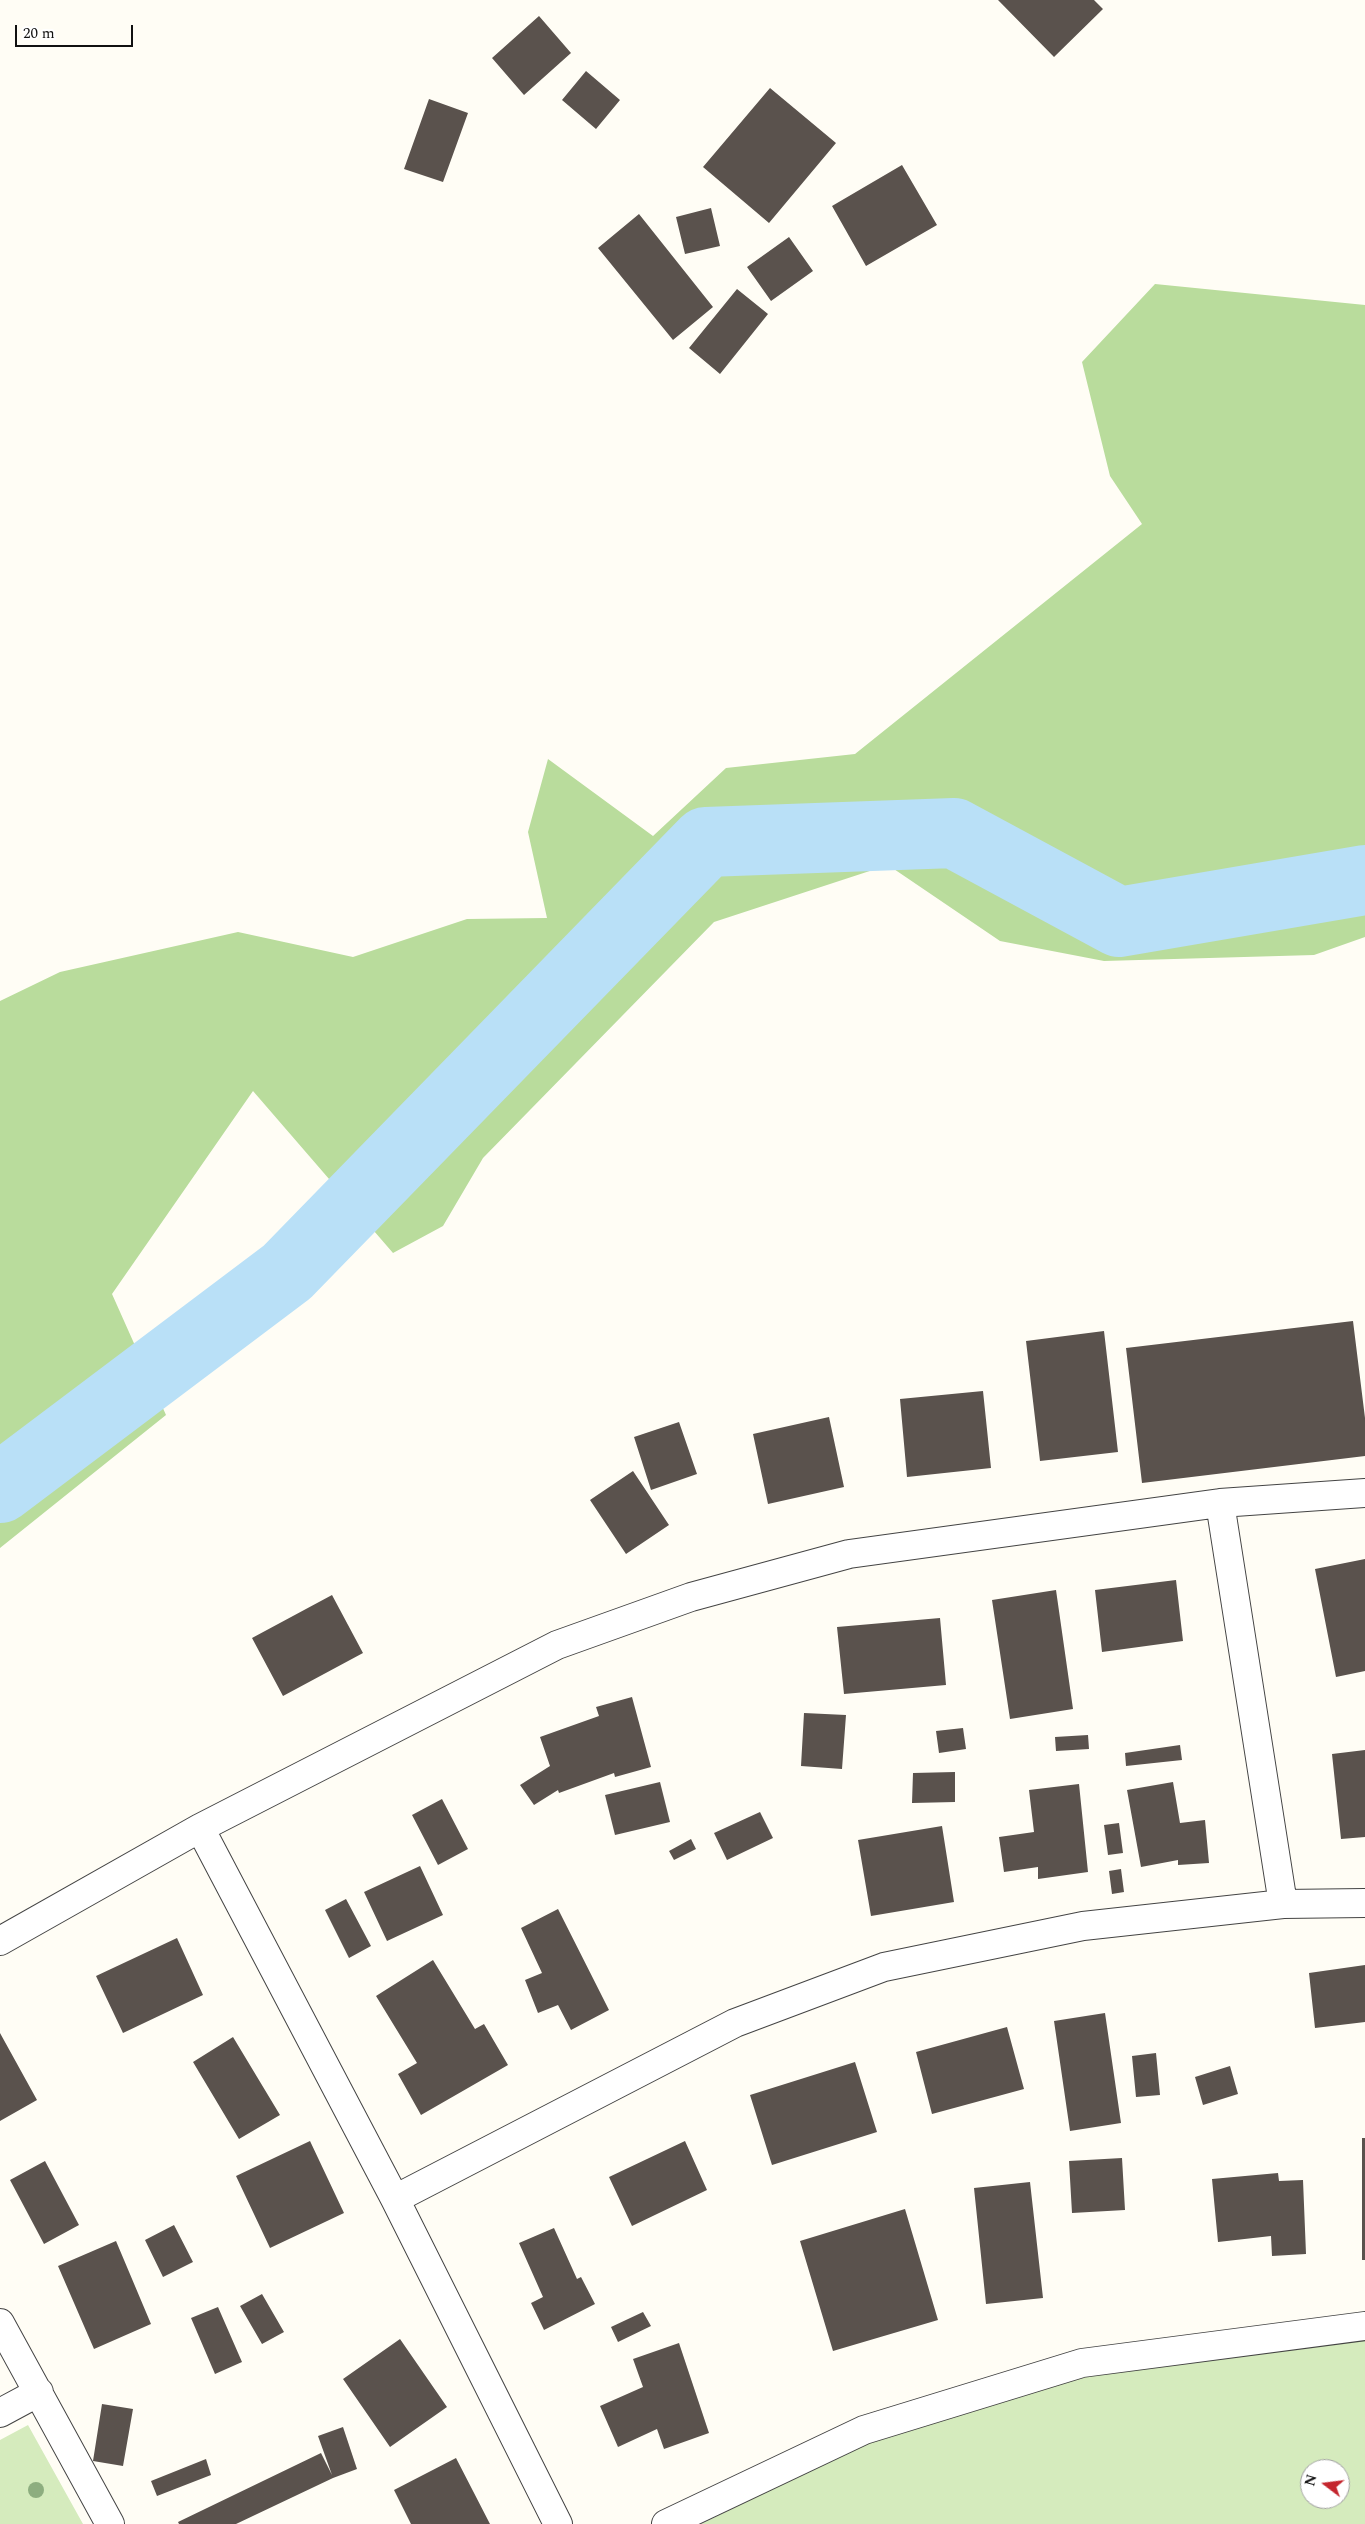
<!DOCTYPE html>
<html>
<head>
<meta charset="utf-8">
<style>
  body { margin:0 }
  #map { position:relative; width:1365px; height:2524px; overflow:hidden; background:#fffdf5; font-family:Spectral,serif }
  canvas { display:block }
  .north { position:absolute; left:1300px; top:2459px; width:50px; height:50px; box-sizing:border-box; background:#fff; border:1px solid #a0a0a0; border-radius:50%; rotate:285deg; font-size:14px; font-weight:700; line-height:20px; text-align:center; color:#111 }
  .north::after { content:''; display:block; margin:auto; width:18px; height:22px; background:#c4262e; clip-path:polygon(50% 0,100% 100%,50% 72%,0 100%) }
  .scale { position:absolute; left:15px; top:25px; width:118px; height:22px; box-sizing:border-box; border:2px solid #111; border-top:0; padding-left:6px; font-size:15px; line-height:18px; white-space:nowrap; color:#111; -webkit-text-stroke:4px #fff; paint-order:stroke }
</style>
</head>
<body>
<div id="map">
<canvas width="1365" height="2524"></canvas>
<div class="north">N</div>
<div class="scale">20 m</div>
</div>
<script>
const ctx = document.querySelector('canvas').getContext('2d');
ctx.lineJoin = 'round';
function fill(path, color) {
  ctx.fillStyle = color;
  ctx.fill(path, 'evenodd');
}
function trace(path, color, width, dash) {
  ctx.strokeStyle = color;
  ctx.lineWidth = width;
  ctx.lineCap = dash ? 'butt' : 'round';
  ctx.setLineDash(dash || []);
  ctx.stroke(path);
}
fill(new Path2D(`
  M1365,2339V2524H701L874,2439L1086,2374ZM1310,2469H1340V2499H1310Z
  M28,2425L83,2524H0V2440Z`), '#d5ebbd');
fill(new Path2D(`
  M1155,284L1365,305V937L1314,955L1104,961L1000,941L888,865L714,922L483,1158L443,1226L393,1253L253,1091L112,1294L166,1415L0,1548V1001L60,972L238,932L353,957L467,919L547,918L528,832L548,759L653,836L726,768L855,754L1142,524L1110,476L1082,362Z`), '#b9dc9c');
trace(new Path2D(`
  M0,1488L287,1272L706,842L954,833L1119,922L1365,880`), '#b9e0f7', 70);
fill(new Path2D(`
  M998,0H1094L1103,9L1054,57Z
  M539,16L571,53L524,95L492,58Z
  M586,71L620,100L596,129L562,100Z
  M770,88L836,143L769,223L703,167Z
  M429,99L468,113L443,182L404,169Z
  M902,165L937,225L866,266L832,206Z
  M711,208L720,246L685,254L676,217Z
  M639,214L713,307L673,340L598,248Z
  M789,237L813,271L771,301L747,267Z
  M737,289L768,314L720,374L689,348Z
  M1353,1321L1365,1418V1456L1142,1483L1126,1348Z
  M1104,1331L1118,1452L1040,1461L1026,1341Z
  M983,1391L991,1468L907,1477L900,1399Z
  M829,1417L844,1487L768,1504L753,1434Z
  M679,1422L697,1474L651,1490L634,1437Z
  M633,1471L669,1525L626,1554L590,1500Z
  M1365,1559V1671L1336,1677L1315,1569Z
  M1176,1580L1183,1641L1102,1652L1095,1590Z
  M1056,1590L1073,1709L1010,1719L992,1600Z
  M332,1595L363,1653L283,1696L252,1638Z
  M940,1618L946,1685L844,1694L837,1627Z
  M632,1697L651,1767L615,1777L614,1773L559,1793L558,1790L534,1805L520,1785L550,1766L540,1737L599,1716L596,1707Z
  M804,1713L846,1715L842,1769L801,1766Z
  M963,1728L966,1749L939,1753L936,1731Z
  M1088,1735L1089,1749L1056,1751L1055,1737Z
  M1180,1745L1182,1760L1126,1766L1125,1753Z
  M1365,1750V1837L1341,1839L1332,1754Z
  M955,1772V1802L912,1803L913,1773Z
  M660,1782L670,1822L615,1835L605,1795Z
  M1173,1782L1180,1823L1205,1820L1209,1863L1178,1865V1860L1141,1867L1127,1790Z
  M1079,1784L1088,1872L1038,1879V1867L1004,1872L999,1837L1034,1832L1029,1790Z
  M442,1799L468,1849L438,1865L412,1815Z
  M760,1812L773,1838L727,1860L714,1833Z
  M1119,1823L1123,1853L1108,1855L1104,1825Z
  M942,1826L954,1902L871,1916L858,1840Z
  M691,1839L696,1849L674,1860L669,1851Z
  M420,1866L443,1915L387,1941L364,1892Z
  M1121,1869L1124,1892L1112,1894L1109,1871Z
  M346,1899L371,1946L349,1958L325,1910Z
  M558,1909L609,2010L571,2030L558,2005L538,2013L525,1980L542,1973L521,1928Z
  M177,1938L203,1995L123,2033L96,1976Z
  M433,1960L475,2029L484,2024L508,2065L421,2115L398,2074L417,2063L376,1996Z
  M1365,1965V2022L1315,2028L1309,1973Z
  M1105,2013L1121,2123L1070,2131L1054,2021Z
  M1007,2027L1024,2089L932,2114L916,2052Z
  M0,2033L37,2100L0,2121Z
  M233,2037L280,2115L239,2139L193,2062Z
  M1156,2053L1160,2095L1136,2097L1132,2056Z
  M855,2062L877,2132L772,2165L750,2095Z
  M1230,2066L1238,2094L1203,2105L1195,2077Z
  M1362,2138H1365V2260H1362Z
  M310,2141L344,2213L270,2248L236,2176Z
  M685,2141L707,2190L632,2226L609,2177Z
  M1122,2158L1125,2210L1072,2213L1069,2161Z
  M45,2161L79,2225L44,2244L10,2180Z
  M1278,2173L1279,2181L1303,2180L1306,2254L1272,2256L1271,2236L1218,2242L1212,2179Z
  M1030,2182L1043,2298L986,2304L974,2188Z
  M905,2209L938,2320L833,2351L800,2241Z
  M174,2225L193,2262L163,2277L145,2240Z
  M554,2228L577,2279L581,2277L595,2304L544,2330L531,2303L543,2297L519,2243Z
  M116,2241L151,2324L94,2349L58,2266Z
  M262,2294L284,2332L262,2344L240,2306Z
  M218,2307L242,2362L215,2374L191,2318Z
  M643,2312L651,2326L618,2342L611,2327Z
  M400,2339L447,2407L390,2447L343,2379Z
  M679,2343L709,2433L664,2449L657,2429L618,2447L600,2406L643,2387L633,2359Z
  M102,2404L133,2409L123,2466L93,2461Z
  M343,2427L357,2469L333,2478L236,2524H179L178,2522L321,2453L332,2475L318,2436Z
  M456,2458L490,2524H411L394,2490Z
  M206,2459L211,2475L157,2496L151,2481Z`), '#5a524d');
const street = new Path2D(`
  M1220,1503L1283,1904
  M200,1828L395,2199L558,2524
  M0,1941L200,1828L557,1645L691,1597L849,1554L1220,1503L1365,1493
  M395,2199L735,2023L884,1967L1083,1926L1283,1904L1365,1903
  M0,2323L110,2524
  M0,2413L39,2392
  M666,2524L864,2430L1082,2363L1365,2326`);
trace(street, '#444', 30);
trace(street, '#fff', 28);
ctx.fillStyle = '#8dad7f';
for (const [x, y] of [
  [36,2490]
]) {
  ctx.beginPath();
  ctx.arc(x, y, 8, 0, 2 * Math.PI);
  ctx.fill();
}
</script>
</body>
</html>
